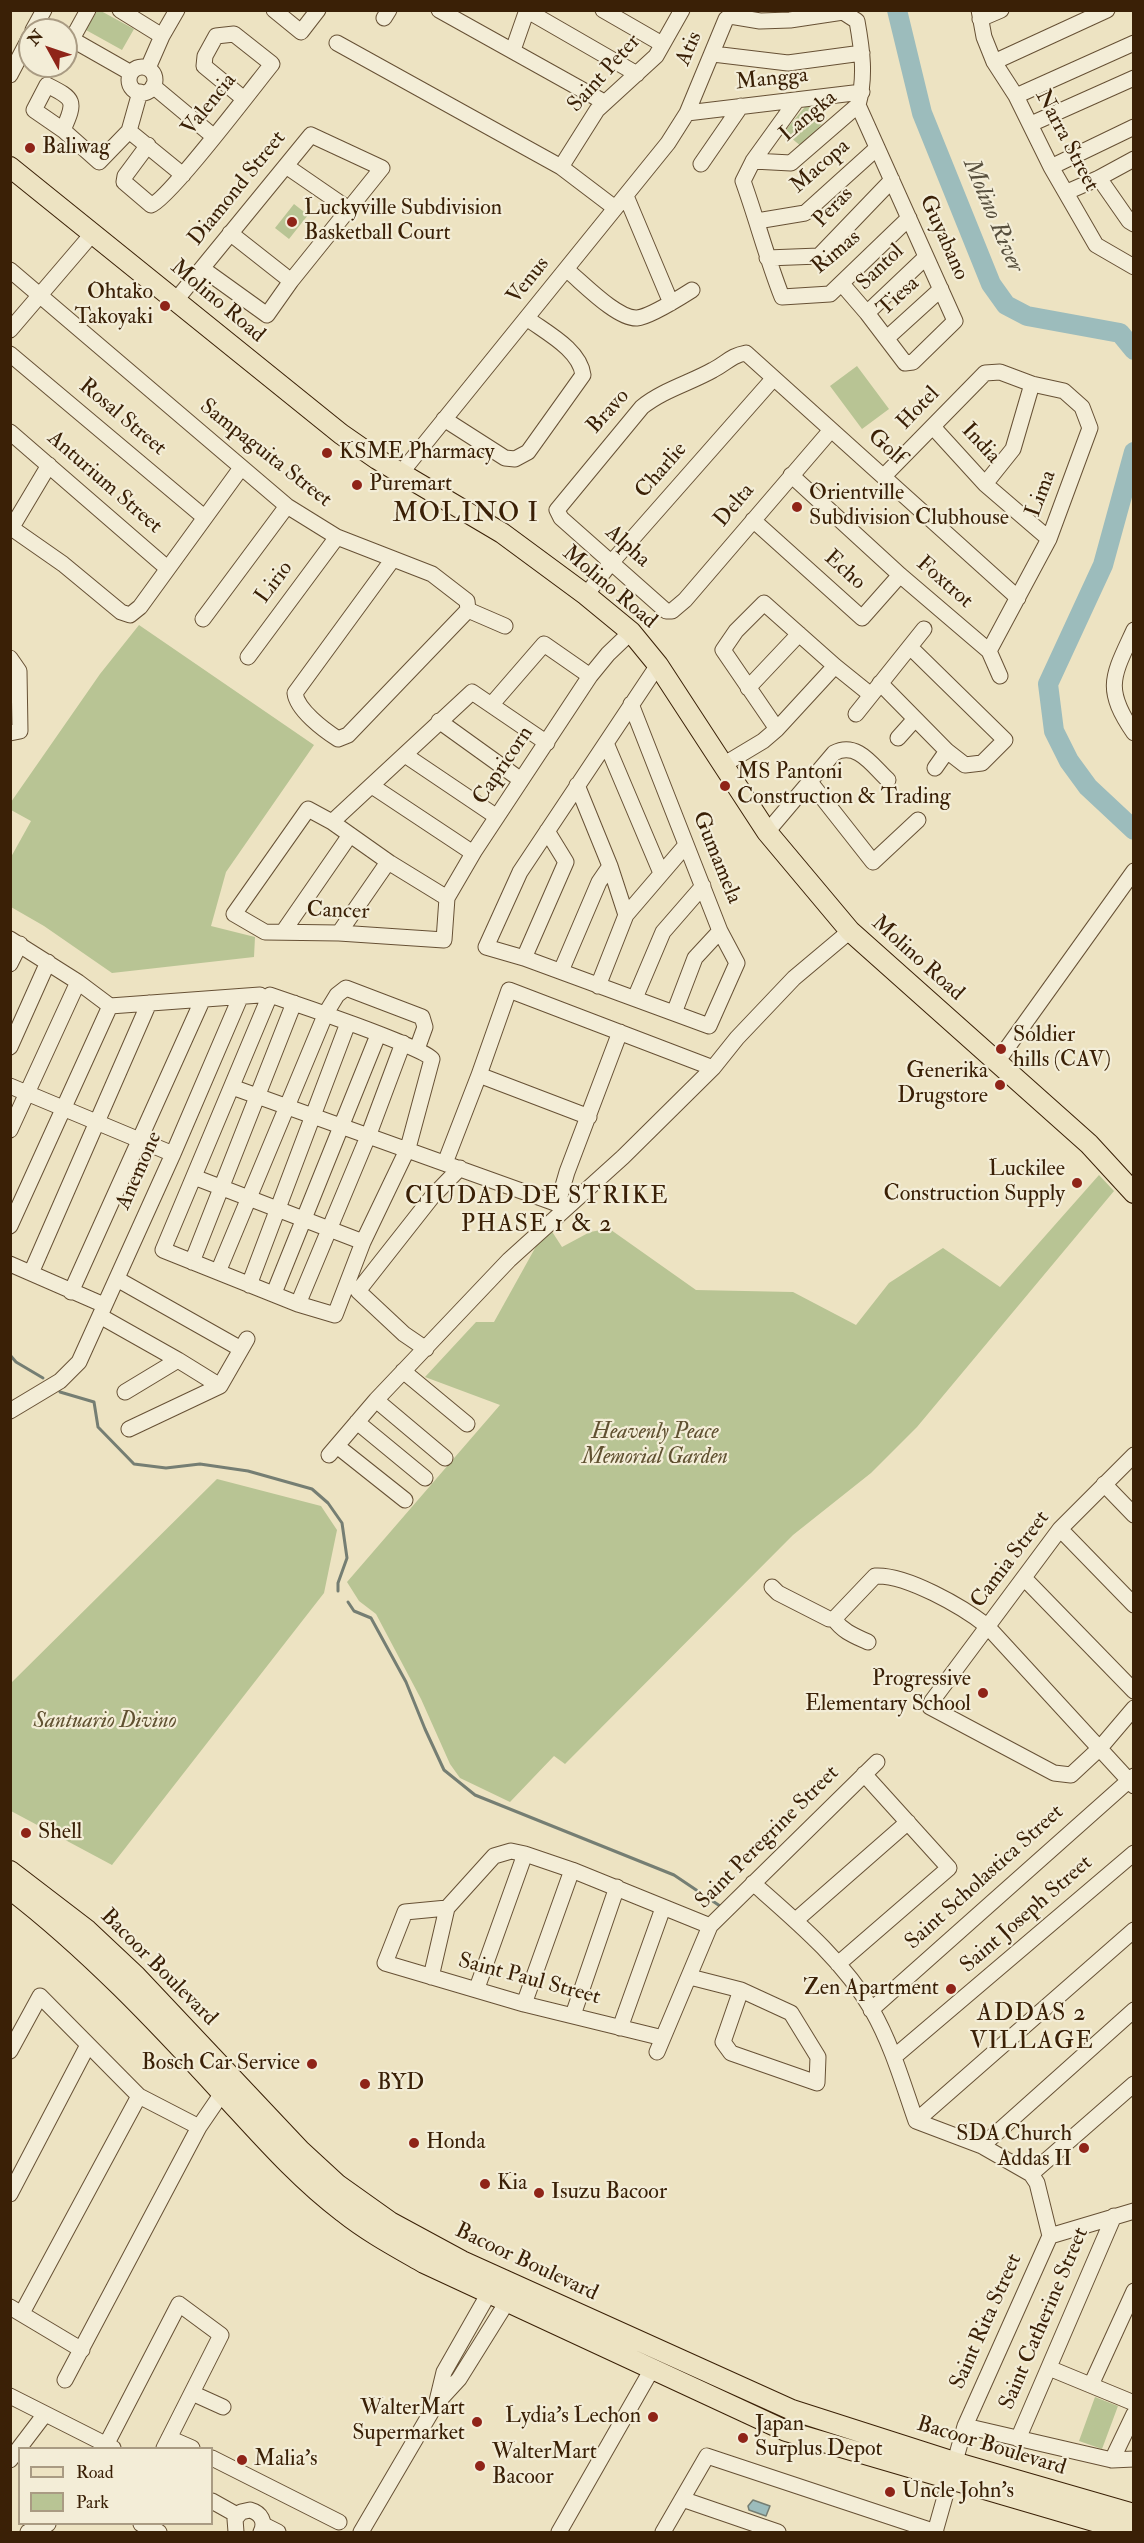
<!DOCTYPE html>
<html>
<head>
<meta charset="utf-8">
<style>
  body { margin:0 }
  #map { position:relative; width:1144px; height:2543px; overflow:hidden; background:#ede3c2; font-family:"IM FELL Double Pica",serif }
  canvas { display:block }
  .frame { position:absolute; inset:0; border:12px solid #3a2006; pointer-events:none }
  .legend { position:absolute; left:18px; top:2447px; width:195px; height:78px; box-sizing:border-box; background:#f3edd7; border:2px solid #a99b83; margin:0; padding:8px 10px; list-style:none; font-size:18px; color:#3a2006 }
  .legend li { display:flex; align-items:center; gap:12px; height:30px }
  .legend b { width:30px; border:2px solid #a99b83 }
  .north { position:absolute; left:18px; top:18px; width:60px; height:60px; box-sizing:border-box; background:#f3edd7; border:2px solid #a99b83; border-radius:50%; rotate:310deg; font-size:16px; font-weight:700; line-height:24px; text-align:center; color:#3a2006 }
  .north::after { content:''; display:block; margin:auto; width:21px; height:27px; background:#8f2418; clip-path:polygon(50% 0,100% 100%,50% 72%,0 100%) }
</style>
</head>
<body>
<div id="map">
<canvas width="1144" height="2543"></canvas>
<div class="frame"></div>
<ul class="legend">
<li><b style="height:8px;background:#ede3c2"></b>Road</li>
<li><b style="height:16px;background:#b8c494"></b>Park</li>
</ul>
<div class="north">N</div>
</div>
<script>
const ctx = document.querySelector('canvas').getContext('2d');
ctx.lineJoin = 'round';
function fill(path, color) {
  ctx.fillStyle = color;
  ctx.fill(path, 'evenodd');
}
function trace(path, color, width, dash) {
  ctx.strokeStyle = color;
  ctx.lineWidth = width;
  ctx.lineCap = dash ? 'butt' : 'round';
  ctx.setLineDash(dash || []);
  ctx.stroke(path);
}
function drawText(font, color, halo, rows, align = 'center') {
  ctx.font = font + ' "IM FELL Double Pica",serif';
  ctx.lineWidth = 4.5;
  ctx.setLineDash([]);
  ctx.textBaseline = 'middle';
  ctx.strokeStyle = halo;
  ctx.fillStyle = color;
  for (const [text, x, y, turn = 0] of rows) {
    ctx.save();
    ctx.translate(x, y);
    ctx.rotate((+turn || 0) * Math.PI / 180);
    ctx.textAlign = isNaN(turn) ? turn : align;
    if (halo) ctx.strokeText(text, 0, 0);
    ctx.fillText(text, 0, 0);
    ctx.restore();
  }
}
fill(new Path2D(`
  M97,11H101L134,29L122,50L86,30Z
  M809,102L827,118L802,147L784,132Z
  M294,204L308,215L289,239L275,228Z
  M857,366L889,409L862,429L830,386Z
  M139,625L314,745L226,872L211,926L255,937L254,957L112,973L44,926L11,907V857L31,821L11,810V802L100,674Z
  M1099,1175L1114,1191L917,1427L871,1473L793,1535L565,1764L554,1756L510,1802L460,1778L450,1764L421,1699L376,1614L359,1601L347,1582L500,1405L425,1377L476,1322H494L544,1232L551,1230L562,1247L590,1232L601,1230L604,1225L696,1290L793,1292L856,1325L889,1283L943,1248L1000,1287Z
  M217,1479L321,1506L337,1530L324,1593L112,1865L11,1811V1683Z
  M1095,2397L1118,2406L1102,2449L1079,2441Z`), '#b8c494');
const water = new Path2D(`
  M753,2500L770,2506L766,2516L749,2510L748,2506Z`);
fill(water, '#9cbcbc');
trace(water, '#757e73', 1.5);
trace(new Path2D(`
  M10,1355L16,1362L43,1378
  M60,1392L94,1402L98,1427L134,1464L166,1468L200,1464L248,1471L312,1489L328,1503L342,1523L347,1558L338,1583V1591
  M348,1602L354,1611L371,1618L406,1682L425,1729L444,1770L475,1795L674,1875L720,1906`), '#757e73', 3);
trace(new Path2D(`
  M897,10L922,113L991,284L1006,305L1027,316L1120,333L1134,350
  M1134,452L1103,565L1048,684L1054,731L1069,761L1088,787L1134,830`), '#9cbcbc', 20);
const minor = new Path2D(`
  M120,10L162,36
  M274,10L301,32L318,10
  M439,10L604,102
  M526,10L637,74
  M603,10L662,44
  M979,10L984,37L994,62L1016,96L1051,167L1096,245L1134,267
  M384,18L389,10
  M980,19L1001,10
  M38,22L54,30
  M33,30L44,10
  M66,36L131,73
  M72,39L88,10
  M337,43L561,167L615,208
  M513,50L527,10
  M713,54L788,63L862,53
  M994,62L1107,10
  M129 80a13 13 0 1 1 26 0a13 13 0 1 1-26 0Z
  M148,68L162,36L177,10
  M10,75L30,37
  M153,86L213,136
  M1016,96L1134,43
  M797,100L753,161L743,181C757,220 767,259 782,297L830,294L909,218
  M687,113L862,92
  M1031,124L1134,78
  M63,130C76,101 75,99 47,85L34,110L63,130L99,162L129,131L140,92
  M129,131L183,175
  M148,145L125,176L124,182L151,205C167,201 255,85 272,64L234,34L216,36L205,56L204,66L244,99
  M753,161L791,163L858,105
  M701,164L741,106
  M286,166L350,210
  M561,167L597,110L656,56L682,10
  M1051,167L1134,127
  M1099,178L1129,221L1134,224
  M1067,192L1099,178L1134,159
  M626,196L671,303
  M757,221L805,213L877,148
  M230,233L291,281
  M767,258L819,256L892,180
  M10,270L287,506L337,537L432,574L467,601L468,610L348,735L338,739C324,730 297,710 295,693L393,559
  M567,270C583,283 617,319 637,318C649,317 681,297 692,290
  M176,300L311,135L382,168L291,281L267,315L203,269
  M867,313L926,257
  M10,330L93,233
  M887,338L941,289
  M10,354L204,517
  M444,419L505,458L515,459L528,452L583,375C580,350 547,333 528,319
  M933,427L985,484L1049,539
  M831,430L685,600L672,611H666L561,518L557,510L642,407C663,390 690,383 713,370C727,363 730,356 746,353L1018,598
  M10,432L167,568
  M401,473L668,143L687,113L726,19L730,16L760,21L790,20L843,12L857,21C862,49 866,77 858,105L955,321L913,362L905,363L867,313L842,284
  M791,475L900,575L989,651
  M884,476L985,373L1000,372L1032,384L1064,391L1082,407L1090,428L1049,539L989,651L1000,676
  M985,484L1013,449L1032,384
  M753,520L862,618L900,575
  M10,527L63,564L121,612L130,615L140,607L241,468
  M12,527L49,465
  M586,595L610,564L773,379
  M468,610L505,626
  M203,619L287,506
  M1134,630C1113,676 1103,688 1134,733
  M248,657L337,537
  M10,658L19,671L20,731L10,733
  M880,683L947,751L965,765L982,763L1005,740L910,647
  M748,688L799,634
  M492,704L544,644L590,676
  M631,704L720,931L737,963L709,1026L524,958L486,947L520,872L658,665
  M856,714L924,629
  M439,721L521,780
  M777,729L723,650L736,631L764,603L835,666L871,695
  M898,738L915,719
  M606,743L661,873
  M405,755L497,817
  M723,765L763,741L777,729L835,666
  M935,768L947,751
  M810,782L873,862L918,820
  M577,785L610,866L626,915
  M372,786L473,853
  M332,822L472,692L547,743
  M767,832L834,753C857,741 872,765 888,780
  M447,898L390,863L332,822L308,809L234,914L265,932L339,933L444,940L447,898L475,850L590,676L608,654L631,632
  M283,932L350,835
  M339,933L388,862
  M10,939L78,982L110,1006L260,995
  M524,958L566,862L547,831
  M10,964L20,944
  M561,971L599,882L610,866
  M598,986L626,915L686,845
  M270,995C291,1002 426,1048 432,1059L408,1148L363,1242L335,1315L298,1304L163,1250Z
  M635,998L663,932L703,886
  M674,1013L695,958L720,931
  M10,1047L48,962
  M997,1062L1134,871
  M479,1075L589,1117
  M10,1086L173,1154
  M232,1087L566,1207
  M10,1130L78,982
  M445,1163L479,1075L509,990L713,1068
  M194,1177L363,1242
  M558,1203L567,1172L620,1032
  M10,1226L110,1006
  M192,1262L294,1003
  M10,1264L104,1305
  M218,1272L326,1013L337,995L346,988L422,1017L425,1027L417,1049
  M31,1273L149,1003
  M117,1279L241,1349
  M249,1285L348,1023
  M71,1292L202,1001
  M274,1293L378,1035
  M298,1304L369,1134L403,1043
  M100,1316L178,1360L220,1386
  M426,1349L404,1334L358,1291L432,1197L460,1168
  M403,1371L467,1424
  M125,1392L178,1360
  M376,1400L445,1458
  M10,1411L60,1381L79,1362L173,1154L240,998
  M357,1422L425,1478
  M129,1429L220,1386L247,1339
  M337,1446L405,1500
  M329,1455L376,1400L509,1260L623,1157L713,1068L737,1038L794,978L850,931
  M1134,1455L1060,1529L932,1701L930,1707L1054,1773L1071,1775L1100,1748L1134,1708
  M1104,1484L1134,1515
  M1060,1529L1134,1605
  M1024,1578L1134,1691
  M772,1587L778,1593L829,1619H834L875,1576C906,1574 963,1607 987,1626L1134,1786
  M834,1619C843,1632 855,1636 868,1642
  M753,1883C796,1921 843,1960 872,2010C892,2045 903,2084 916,2121L982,2146L1031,2174L1037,2183L1050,2236
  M447,1908L405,1912L385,1963L524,2004L663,2038
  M796,1920L908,1822
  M838,1964L949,1868L864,1774
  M431,1977L447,1908L494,1856L511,1851L525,1854L572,1870L710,1926
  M690,1977L741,1990L791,2013L818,2057L817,2083L731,2053L723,2042L741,1990
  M477,1988L525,1854
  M524,2004L572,1870
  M871,2010L1134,1776
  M573,2015L617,1887
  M620,2028L663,1908
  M10,2051L40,1996L139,2096L199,2127
  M657,2052L710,1926L877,1762
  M894,2057L1134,1853
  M916,2121L1134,1930
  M982,2146L1134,2010
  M1031,2174L1134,2084
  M10,2194L88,2045
  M1050,2236L1134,2211
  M10,2307L82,2350
  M22,2313L139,2096
  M1049,2368L1134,2403
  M65,2380L199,2127L227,2086
  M1091,2385L1134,2291
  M192,2393L223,2407
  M10,2396L113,2448
  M437,2401L444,2372L489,2293
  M965,2426L1112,2460L1134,2459
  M169,2438L192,2448
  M1018,2439L1114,2216
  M106,2445L179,2304L221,2335L164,2448
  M212,2458L339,2522
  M10,2460L45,2414
  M1112,2460L1134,2414
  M682,2499L778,2532
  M212,2501L237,2515
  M141,2524L159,2532
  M264,2525L278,2532
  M28,2532L48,2524
  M236,2532L235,2519L241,2512L250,2510C261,2513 266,2522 261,2532
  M361,2532L436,2404L459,2379L507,2302
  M559,2532L652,2369
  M663,2532L707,2456L936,2532
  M935,2532L965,2426L1050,2236`);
const major = new Path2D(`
  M10,167L341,434L377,459L502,533L586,595L631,632L658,665L767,832L850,931L1089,1144L1134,1193
  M10,1871L87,1930L136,1976L300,2150L338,2185L390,2222L462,2261L792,2410L954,2462L1134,2514
  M10,1889C88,1949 157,2022 223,2094C261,2135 298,2178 343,2212C368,2232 396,2247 424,2263L786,2431L1131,2532`);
trace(minor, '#675135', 17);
trace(major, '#3a2006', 22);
trace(minor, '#f3edd7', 15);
trace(major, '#ede3c2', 20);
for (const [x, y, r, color] of [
  [30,148,6,"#8f2418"],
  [292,222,6,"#8f2418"],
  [165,306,6,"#8f2418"],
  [327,453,6,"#8f2418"],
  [357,485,6,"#8f2418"],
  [797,507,6,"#8f2418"],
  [725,786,6,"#8f2418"],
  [1001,1049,6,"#8f2418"],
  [1000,1085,6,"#8f2418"],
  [1077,1183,6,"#8f2418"],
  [983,1693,6,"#8f2418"],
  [26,1833,6,"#8f2418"],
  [951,1989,6,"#8f2418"],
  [312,2064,6,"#8f2418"],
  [365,2084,6,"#8f2418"],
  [414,2143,6,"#8f2418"],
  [1084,2148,6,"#8f2418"],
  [485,2184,6,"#8f2418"],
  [539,2193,6,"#8f2418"],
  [653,2417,6,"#8f2418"],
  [477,2422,6,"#8f2418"],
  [743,2438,6,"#8f2418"],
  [242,2460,6,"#8f2418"],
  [480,2466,6,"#8f2418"],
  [890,2492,6,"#8f2418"]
]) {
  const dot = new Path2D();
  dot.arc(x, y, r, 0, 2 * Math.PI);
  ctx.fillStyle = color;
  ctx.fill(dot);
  trace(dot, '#f3edd7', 2);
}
drawText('22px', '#3a2006', '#f3edd7', [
  ["Atis",690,49,-67],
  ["Saint Peter",605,74,-48],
  ["Mangga",772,80,-6],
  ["Valencia",210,105,-51],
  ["Langka",809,117,-40],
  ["Narra Street",1066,141,62],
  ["Macopa",821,167,-41],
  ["Diamond Street",238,189,-51],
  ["Peras",834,208,-46],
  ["Guyabano",943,238,66],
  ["Rimas",837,253,-40],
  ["Santol",881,268,-44],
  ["Venus",529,281,-51],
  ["Tiesa",899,297,-42],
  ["Molino Road",217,302,40],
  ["Hotel",919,409,-46],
  ["Bravo",609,412,-48],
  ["Rosal Street",122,418,40],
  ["India",980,444,47],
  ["Golf",886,448,41],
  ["Sampaguita Street",265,454,38],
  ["Charlie",662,471,-49],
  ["Anturium Street",104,483,41],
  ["Lima",1042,494,-69],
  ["Delta",735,506,-50],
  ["Alpha",627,547,42],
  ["Echo",844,571,42],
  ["Lirio",275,583,-53],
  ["Foxtrot",944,583,41],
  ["Molino Road",609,588,40],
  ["Capricorn",504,766,-56],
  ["Gumamela",716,858,68],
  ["Cancer",338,912,2],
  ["Molino Road",917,959,42],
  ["Anemone",140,1171,-66],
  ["Camia Street",1011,1560,-53],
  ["Saint Peregrine Street",768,1838,-45],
  ["Saint Scholastica Street",985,1878,-42],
  ["Saint Joseph Street",1027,1915,-41],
  ["Bacoor Boulevard",158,1968,45],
  ["Saint Paul Street",529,1980,15],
  ["Bacoor Boulevard",526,2263,25],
  ["Saint Catherine Street",1045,2319,-67],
  ["Saint Rita Street",987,2322,-66],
  ["Bacoor Boulevard",991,2447,17]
]);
drawText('22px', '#3a2006', '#f3edd7', [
  ["Baliwag",42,148],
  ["Luckyville Subdivision",304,209],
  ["Basketball Court",304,234],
  ["Ohtako",153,293,"right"],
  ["Takoyaki",153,318,"right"],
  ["KSME Pharmacy",339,453],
  ["Puremart",369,485],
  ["Orientville",809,494],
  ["Subdivision Clubhouse",809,519],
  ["MS Pantoni",737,773],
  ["Construction & Trading",737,798],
  ["Soldier",1013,1036],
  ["hills (CAV)",1013,1061],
  ["Generika",988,1072,"right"],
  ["Drugstore",988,1097,"right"],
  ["Luckilee",1065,1170,"right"],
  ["Construction Supply",1065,1195,"right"],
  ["Progressive",971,1680,"right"],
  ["Elementary School",971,1705,"right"],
  ["Shell",38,1833],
  ["Zen Apartment",939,1989,"right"],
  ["Bosch Car Service",300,2064,"right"],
  ["BYD",377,2084],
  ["SDA Church",1072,2135,"right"],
  ["Addas II",1072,2160,"right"],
  ["Honda",426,2143],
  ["Kia",497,2184],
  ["Isuzu Bacoor",551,2193],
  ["WalterMart",465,2409,"right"],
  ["Supermarket",465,2434,"right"],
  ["Lydia's Lechon",641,2417,"right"],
  ["Japan",755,2425],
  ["Surplus Depot",755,2450],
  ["WalterMart",492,2453],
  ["Bacoor",492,2478],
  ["Malia's",254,2460],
  ["Uncle John's",902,2492]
], 'left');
drawText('italic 22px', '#605131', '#f3edd7', [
  ["Heavenly Peace",655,1433],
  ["Memorial Garden",655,1458],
  ["Santuario Divino",105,1722]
]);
drawText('italic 24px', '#574f3d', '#f3edd7', [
  ["Molino River",992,216,67]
]);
ctx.letterSpacing = '1.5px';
drawText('24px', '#3a2006', '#f3edd7', [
  ["CIUDAD DE STRIKE",537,1198],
  ["PHASE 1 & 2",537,1226],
  ["ADDAS 2",1032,2015],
  ["VILLAGE",1032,2043]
]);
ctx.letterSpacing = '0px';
ctx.letterSpacing = '1.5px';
drawText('26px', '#3a2006', '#f3edd7', [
  ["MOLINO I",466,515]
]);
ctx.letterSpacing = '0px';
</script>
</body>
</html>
